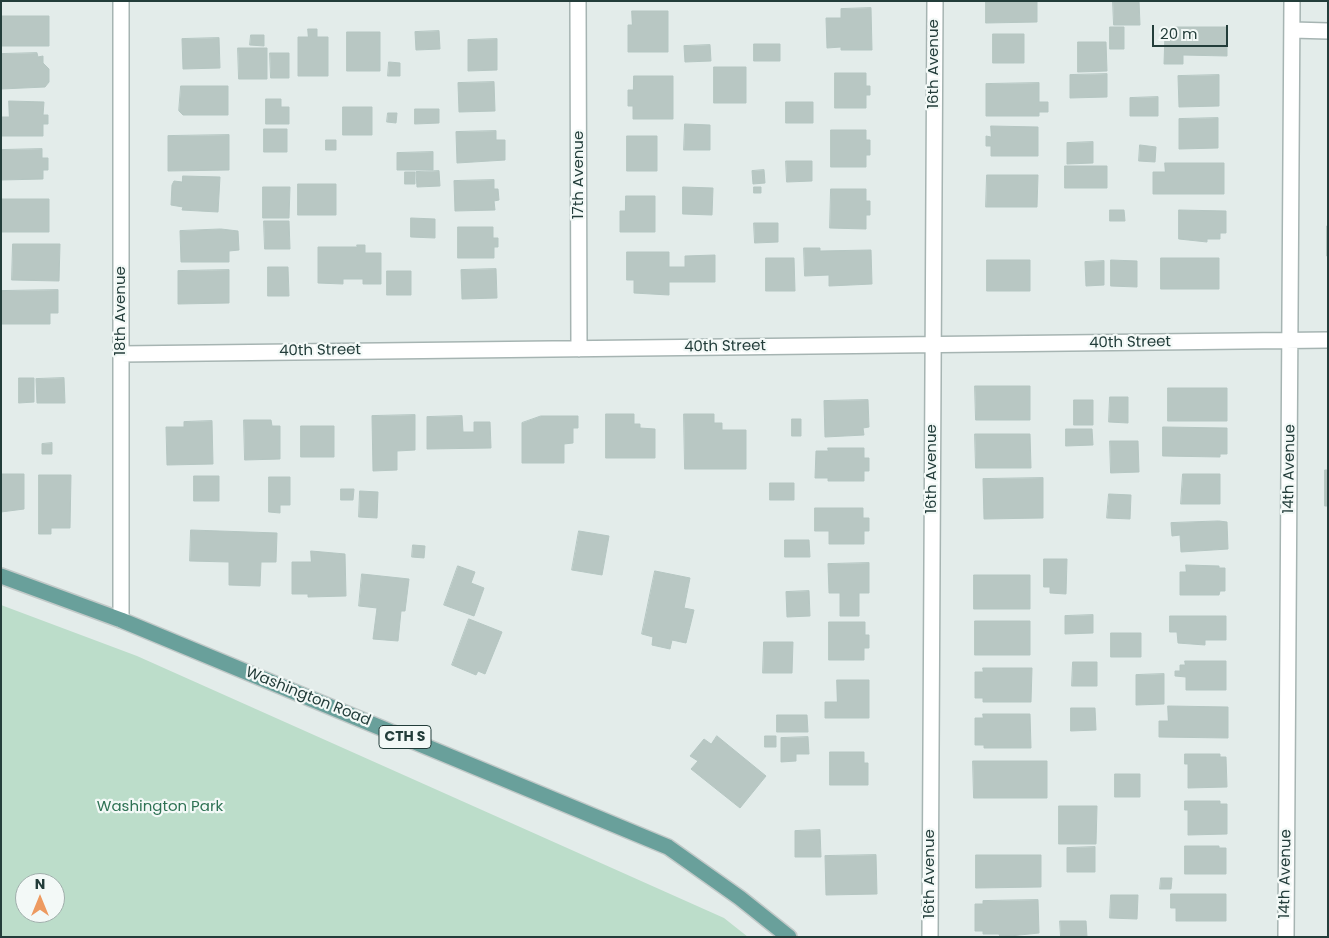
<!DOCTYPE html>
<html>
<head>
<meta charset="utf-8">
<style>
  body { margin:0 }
  #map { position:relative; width:1329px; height:938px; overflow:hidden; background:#e3ecea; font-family:Poppins,sans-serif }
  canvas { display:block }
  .frame { position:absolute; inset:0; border:2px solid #233d3a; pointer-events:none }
  .north { position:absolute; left:15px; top:873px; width:50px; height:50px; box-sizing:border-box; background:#f3f9f7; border:1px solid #a0aeab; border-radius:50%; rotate:0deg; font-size:14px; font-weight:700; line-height:20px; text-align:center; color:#233d3a }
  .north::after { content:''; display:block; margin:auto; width:18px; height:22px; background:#ed9a60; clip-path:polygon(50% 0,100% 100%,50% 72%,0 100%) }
  .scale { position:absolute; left:1152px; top:25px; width:76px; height:22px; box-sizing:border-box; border:2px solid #233d3a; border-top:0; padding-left:6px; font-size:15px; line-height:18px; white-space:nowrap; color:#233d3a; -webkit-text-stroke:4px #f3f9f7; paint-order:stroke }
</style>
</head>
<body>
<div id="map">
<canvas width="1329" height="938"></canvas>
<div class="frame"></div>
<div class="north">N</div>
<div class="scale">20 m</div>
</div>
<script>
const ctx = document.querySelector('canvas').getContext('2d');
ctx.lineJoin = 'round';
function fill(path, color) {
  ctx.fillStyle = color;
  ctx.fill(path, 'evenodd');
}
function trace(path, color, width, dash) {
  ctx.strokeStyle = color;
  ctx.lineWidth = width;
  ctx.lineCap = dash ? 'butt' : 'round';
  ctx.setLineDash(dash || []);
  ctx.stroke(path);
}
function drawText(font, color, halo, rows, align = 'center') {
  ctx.font = font + ' Poppins,sans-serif';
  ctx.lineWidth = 4.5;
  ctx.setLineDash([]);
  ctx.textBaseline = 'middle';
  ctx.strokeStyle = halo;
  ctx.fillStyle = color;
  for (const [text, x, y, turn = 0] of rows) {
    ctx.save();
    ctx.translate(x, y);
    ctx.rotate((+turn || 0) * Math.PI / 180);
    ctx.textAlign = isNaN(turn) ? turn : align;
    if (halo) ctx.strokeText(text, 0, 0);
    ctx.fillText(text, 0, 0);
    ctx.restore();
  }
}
fill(new Path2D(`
  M1,605L137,656L724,918L748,937H1ZM25,883H55V913H25Z`), '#bcddca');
const building = new Path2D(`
  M986,1H1037V22L986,23Z
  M1113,1H1139L1140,25H1114Z
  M871,8L872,50H841V47L827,48L826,18H841V9Z
  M632,11H668V52H628V25H632Z
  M1,16H49V46H1Z
  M1110,27H1124V49H1110Z
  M1174,27H1227V56L1183,55V64H1164L1165,33H1174Z
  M308,29H317V37H328V76H298V37H308Z
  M439,31L440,49L416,50L415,32Z
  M347,32H380V71H347Z
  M993,34H1024V63H993Z
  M251,35H264V46L250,45Z
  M219,38L220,68L183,69L182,39Z
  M497,39V70L468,71V40Z
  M1078,42H1106L1107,71L1078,72Z
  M754,44H780V61H754Z
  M710,45L711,61L685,62L684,46Z
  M238,48H267V79H239Z
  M37,53L38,57L43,56V63L49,69V82L45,87L1,89V54Z
  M270,53H289V78H271Z
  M389,62L400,63V76H388Z
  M714,67H746V103H714Z
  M835,73H866V86H870V95H866V108H835Z
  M1107,74V97L1070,98V75Z
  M1219,75V106L1179,107L1178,76Z
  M634,76H673V119H633V106H628V90H633Z
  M494,82L495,111L459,112L458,83Z
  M1039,83V102H1048V112H1039V116H986V84Z
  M181,86H228V115H183L179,111Z
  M1158,97V116H1130V98Z
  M266,99H281V107H289V124H266Z
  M9,101L44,102L43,115H48V124H43V136H1V117H9Z
  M786,102H813V123H786Z
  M343,107H372V135H343Z
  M415,109H439V123L415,124Z
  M388,113H397L396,123L387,122Z
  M1218,118V148L1179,149V119Z
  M685,124L710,125V150H684Z
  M991,126L1038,127V156H991V146H986V136L991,137Z
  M264,129H287V152H264Z
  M831,130H866V140H870V155H866V167H831Z
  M496,131V140H505V160L457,163L456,132Z
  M229,135V170L168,171V136Z
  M627,136H657V171H627Z
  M326,140H336V150H326Z
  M1093,142V163L1067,164V143Z
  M1140,145L1156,147L1155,162L1139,161Z
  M42,149V158H48V170H43V179L1,180V150Z
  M433,152V170H397V153Z
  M786,161H812V181L787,182Z
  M1165,163H1224V194H1153V172H1165Z
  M1065,166H1107V188H1065Z
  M764,170L765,183L753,184L752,171Z
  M439,171L440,186L417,187L416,172Z
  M405,172H415V184H405Z
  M987,175H1038L1037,207H986Z
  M183,176L220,177L218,212L182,210L183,207L171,205L172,185L174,181L182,182Z
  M494,180V189H498L499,200L494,201L495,210L455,211L454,181Z
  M298,184H336V215H298Z
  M263,187H290L289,218H263Z
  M683,187L713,188L712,215L683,214Z
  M754,187H761V193H754Z
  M831,189H866V201H870V215H866V229L830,228Z
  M626,196H655V232H620V211H625Z
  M1,199H49V232H1Z
  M1110,210H1124L1125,221H1110Z
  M1179,210L1226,211V233H1220V239H1207V242L1179,239Z
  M411,218L435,219V238L411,237Z
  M264,221H289L290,249H265Z
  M754,223H778V242L755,243Z
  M1327,226H1328V256H1327Z
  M458,227H493V238H498V247H494V258H458Z
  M221,229L238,231L239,250L229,251V262H181L180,231Z
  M13,244H60L59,281L12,280Z
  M357,245H365V253H381V284H363V279H343V284L318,283V247H357Z
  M804,248H820V251L871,250L872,284L829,286V275L805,276Z
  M627,252H669V267H685V256L715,255V282H669V295L634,293V280H627Z
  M766,258H794L795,291H766Z
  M1161,258H1219V289H1161Z
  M987,260H1030V291H987Z
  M1111,260L1137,261V287L1111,286Z
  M1104,261V285L1086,286L1085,262Z
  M268,267H288L289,296H268Z
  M496,269L497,298L462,299L461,270Z
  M229,270V303L178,304V271Z
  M387,271H411V295H387Z
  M58,290V313H50V324H1V291Z
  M19,378H34V402L19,403Z
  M64,378L65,403H37L36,379Z
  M975,386H1030V420H976Z
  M1168,388H1227V421H1168Z
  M1110,397H1128V423L1109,422Z
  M868,400L869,427L863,428L864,435L825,437L824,401Z
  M1074,400H1093V425H1074Z
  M606,414H634V424H640V428L655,429V458H606Z
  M684,414H714V423H722V430H746V469H685Z
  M415,415V450L397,451V470L373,471L372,416Z
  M462,416L463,432H474V422H490L491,448L427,449V417Z
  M541,416H578V428H573V443L564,444V463H522V423Z
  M792,419H801V436H792Z
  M244,420H271L272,426H280V459L245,460Z
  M212,421L213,464L167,465L166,427H184V422Z
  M301,426H334V457H301Z
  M1163,427L1227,428V454H1220V457L1163,456Z
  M1066,429H1092L1093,445L1066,446Z
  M975,434H1030L1031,468H976Z
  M1110,441H1138L1139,472L1111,473Z
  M52,443V454H42V444Z
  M828,448H864V458H869V471H864V481H828V478H815L816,451H828Z
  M1325,470H1328V506H1325Z
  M1,474H24V509L1,512Z
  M1183,474H1220V504H1181Z
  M39,475H71L70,528H51V534H39Z
  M194,476H219V501H194Z
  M269,477H290V505H280V513L269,512Z
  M1043,478V518L984,519L983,479Z
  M770,483H794V500H770Z
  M341,489H354L353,500H341Z
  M360,491L378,492L377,518L359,517Z
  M1109,494L1131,495L1130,519L1107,518Z
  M815,508H863V518H869V531H864V544H829V531H815Z
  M1219,521L1227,522L1228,549L1181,552L1180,535L1172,536L1171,523Z
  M191,530L277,533L276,562H261L260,586L229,585V562L190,561Z
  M579,531L609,536L602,575L572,570Z
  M785,540H809L810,557H785Z
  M413,545L425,546L424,558L412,557Z
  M311,551L345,554L346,596L308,597V594H292V562H311Z
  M1044,559H1067L1066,594L1050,593V587H1044Z
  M869,563V593H859V616H840V593H829L828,564Z
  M1186,565L1219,566V568H1225V591H1220L1219,595H1180V572H1186Z
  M458,566L475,572L471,583L484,588L474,616L444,605Z
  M655,571L690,578L684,608L694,610L686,643L672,640L670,649L652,645L653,637L642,634Z
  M362,574L409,579L405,611H401L398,641L373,639L377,608L359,606Z
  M974,575H1030V609H974Z
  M809,591L810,616L787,617L786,592Z
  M1093,615V633L1065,634V616Z
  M1170,616H1226V640H1205V645L1178,643L1177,632H1170Z
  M469,619L502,632L485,674L478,671L476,675L452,665Z
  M975,621H1030V655H975Z
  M829,622H865V635H869V648H864V660H829Z
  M1111,633H1141V657H1111Z
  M764,642H793L792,673H763Z
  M1185,661H1226V690H1186V677L1175,676V671H1180V665H1185Z
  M1073,662H1097V686H1072Z
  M983,668H1032L1031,702H983V698H975V672H983Z
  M1164,674V704L1136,705V675Z
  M837,680H869V718H825V702H837Z
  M1168,706L1228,707V738L1159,737V721H1168Z
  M1071,708H1095L1096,730L1071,731Z
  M983,714H1030L1031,748H984V745H975V718H983Z
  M777,715H807L808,732H777Z
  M717,736L766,776L740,808L691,769L698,761L690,756L704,739L711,744Z
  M765,736H776V747H765Z
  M808,737L809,754H796V761L781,762V738Z
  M830,752H864V763H868V785H830Z
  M1185,754H1220V757H1226L1227,787L1188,788V764H1185Z
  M973,761H1047V798H974Z
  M1115,774H1140V797H1115Z
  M1185,801H1220V804H1227V834L1188,835V810H1185Z
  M1059,806H1097L1096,844H1059Z
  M820,830L821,857H795V831Z
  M1185,846H1219V848H1226V874H1185Z
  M1095,847V872H1067V848Z
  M876,855L877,894L826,895L825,856Z
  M976,855H1041V887L976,888Z
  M1161,878H1172L1171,889H1160Z
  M1171,894H1226V921H1176V908H1171Z
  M1111,895H1138L1137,919L1110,918Z
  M1038,900L1039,933L1000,937L999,934H983V931H975V904H983V901Z
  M1060,921H1086L1087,937H1061Z`);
fill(building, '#b8c7c3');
trace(building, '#b5c6c2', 1);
const minor = new Path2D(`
  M121,1V620
  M578,1L579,349
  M1293,30L1328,31
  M121,354L1328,340
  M930,937L935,1
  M1286,937L1292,1`);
const major = new Path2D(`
  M1,576L121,620L668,847L740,898L789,937`);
trace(minor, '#a6b4b2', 18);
trace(major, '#c1c9c8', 18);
trace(minor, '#fff', 15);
trace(major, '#69a09b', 15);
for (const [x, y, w] of [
  [405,737,52]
]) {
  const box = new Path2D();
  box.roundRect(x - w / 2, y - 11.5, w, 23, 4);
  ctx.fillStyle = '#f3f9f7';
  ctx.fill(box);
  trace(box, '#233d3a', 1);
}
drawText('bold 14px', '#233d3a', null, [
  ["CTH S",405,737]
]);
drawText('15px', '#233d3a', '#f3f9f7', [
  ["16th Avenue",934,64,-90],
  ["17th Avenue",579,175,-90],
  ["18th Avenue",121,311,-90],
  ["40th Street",1130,343,-1],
  ["40th Street",725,347,-1],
  ["40th Street",320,351,-1],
  ["16th Avenue",932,469,-90],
  ["14th Avenue",1290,469,-89],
  ["Washington Road",308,697,22],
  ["16th Avenue",930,874,-90],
  ["14th Avenue",1286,874,-89]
]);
drawText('15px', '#2e7254', '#f3f9f7', [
  ["Washington Park",160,807]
]);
</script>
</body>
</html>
